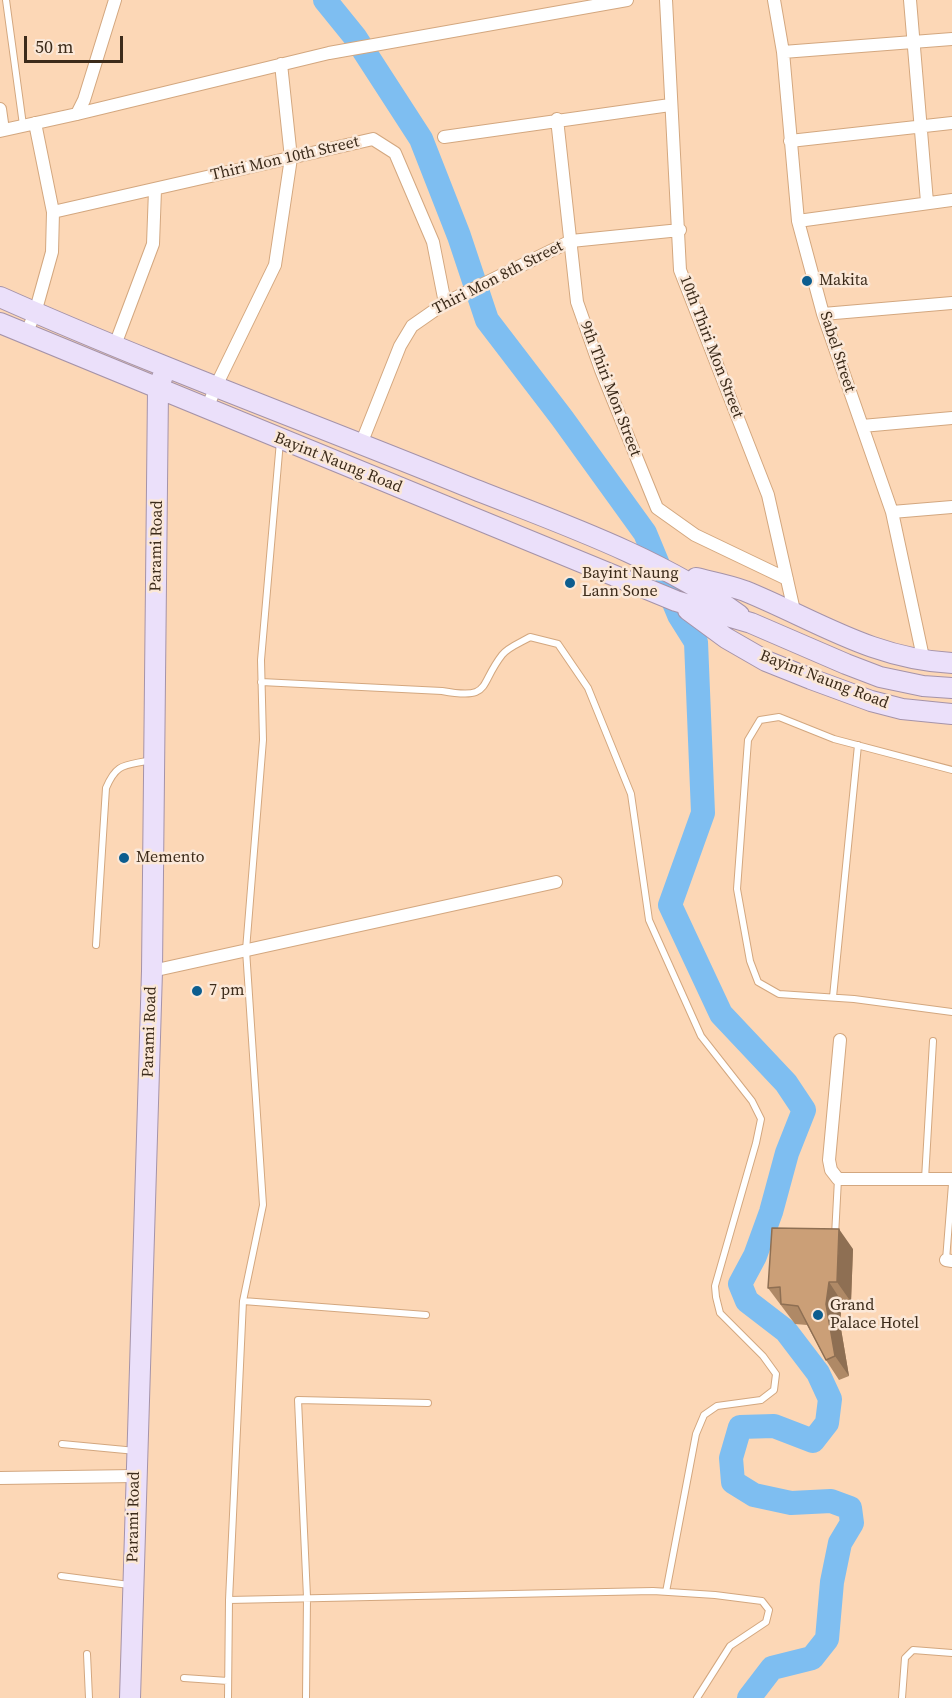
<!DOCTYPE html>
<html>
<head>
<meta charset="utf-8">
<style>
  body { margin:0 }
  #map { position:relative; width:952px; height:1698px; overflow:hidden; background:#fcd7b6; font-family:"Source Serif 4",serif }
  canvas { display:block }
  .scale { position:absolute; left:24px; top:36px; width:99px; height:27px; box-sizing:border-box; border:3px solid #3c2b1a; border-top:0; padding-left:8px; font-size:18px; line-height:21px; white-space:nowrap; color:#3c2b1a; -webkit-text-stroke:4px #fbe8d8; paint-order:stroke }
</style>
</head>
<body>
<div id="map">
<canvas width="952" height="1698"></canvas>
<div class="scale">50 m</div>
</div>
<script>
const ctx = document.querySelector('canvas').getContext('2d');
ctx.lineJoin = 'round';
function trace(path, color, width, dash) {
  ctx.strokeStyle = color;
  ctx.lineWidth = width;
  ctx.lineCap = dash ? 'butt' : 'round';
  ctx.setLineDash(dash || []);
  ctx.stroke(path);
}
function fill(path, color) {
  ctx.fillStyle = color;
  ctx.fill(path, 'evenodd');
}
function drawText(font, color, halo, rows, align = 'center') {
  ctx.font = font + ' "Source Serif 4",serif';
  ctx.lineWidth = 5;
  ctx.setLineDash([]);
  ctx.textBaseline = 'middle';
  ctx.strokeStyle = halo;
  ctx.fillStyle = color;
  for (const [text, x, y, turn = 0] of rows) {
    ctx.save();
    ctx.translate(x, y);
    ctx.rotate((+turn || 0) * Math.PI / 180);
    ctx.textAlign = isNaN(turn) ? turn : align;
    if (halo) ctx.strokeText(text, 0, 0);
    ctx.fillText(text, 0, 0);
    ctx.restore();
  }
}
trace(new Path2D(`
  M325,0L355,37L421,139L459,236L487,320L562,418L645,533L679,615L696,642L703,813L670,905L721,1014L786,1083L804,1110L787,1153L771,1212L755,1256L740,1284L747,1301L786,1331L818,1373L830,1399L827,1423L813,1441L774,1426L740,1427L731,1458L733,1482L754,1495L791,1503L831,1501L850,1508L852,1523L840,1543L832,1582L827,1639L812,1658L772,1668L749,1698`), '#7ebef1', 24);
const service = new Path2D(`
  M6,0L23,125
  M261,682L442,691C492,700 478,686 502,655C508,647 522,642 530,637L558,644L588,688L631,794L649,920L701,1036L752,1101L761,1119L756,1143L715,1286L716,1297L720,1313L763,1356L776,1374L774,1390L761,1400L717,1406L704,1415L696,1434L666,1592
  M952,770L834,739L779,717L760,720L748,740L737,889L750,961L758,982L779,994L854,999L952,1012
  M96,945L106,788C117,762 125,766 151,760
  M833,997L858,745
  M925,1179L933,1041
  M835,1236L838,1179
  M946,1260L952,1184
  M243,1301L426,1315
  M62,1444L136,1451
  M61,1576L129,1585
  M229,1600L243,1301L263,1205L246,950L263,740L261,660L280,441
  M87,1654L89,1698
  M184,1678L228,1681
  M228,1698L229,1600L653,1591L715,1595L762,1601L769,1610L766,1622L730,1646L697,1698
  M306,1698L307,1597L298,1400L428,1403
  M902,1698L905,1658L913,1650L952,1653`);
const minor = new Path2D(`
  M666,0L680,270L768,495L795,615
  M774,0L783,52L798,221L823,314L892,512L924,662
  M910,0L927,202
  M783,52L952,39
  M0,109L2,123
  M77,114L84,100L115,0
  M557,119L577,302L601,370L657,508L695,535L787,579
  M0,131L77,114L329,53L627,0
  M444,137L670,105
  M790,141L952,123
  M53,212L373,139L395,153L433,242L445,303
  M798,221L952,200
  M823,314L952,303
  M26,334L35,313L52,252L53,212L35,123
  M115,345L153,244L155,190
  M207,409L216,386L275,265L291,158L281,64
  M862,426L952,418
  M361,444L400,346L412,326L445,303L571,241L680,230
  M892,512L952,507
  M152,971L556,882
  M840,1040L829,1160L831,1170L838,1179H952
  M946,1260L952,1261
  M0,1478L135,1476`);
const primary = new Path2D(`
  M0,297C153,365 311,423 466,486C559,523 657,556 739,615
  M0,323L676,601L751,623L846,664L880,677L923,686L952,688
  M696,578C712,582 729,585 745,591C816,620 872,659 952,663
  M688,610L726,638L766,661L811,679L871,701L902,709L952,714
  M130,1698L152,971L158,389L166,367`);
trace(service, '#d3a77f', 8);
trace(minor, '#d3a77f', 14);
trace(primary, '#a593a9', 22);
trace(service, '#fff', 6);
trace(minor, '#fff', 12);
trace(primary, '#ebe0fa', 20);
fill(new Path2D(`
  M853,1249L851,1302H842L840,1323L849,1376L839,1380L826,1360L807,1325L795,1324L768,1288Z`), '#af8966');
fill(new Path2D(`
  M839,1229L853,1249L851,1302L837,1282Z
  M829,1282L842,1302L840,1323L849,1376L835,1356L826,1304Z`), '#8e6f53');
const building = new Path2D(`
  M772,1228L839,1229L837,1282H829L826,1304L835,1356L826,1360L798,1306L781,1304L780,1287L768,1288Z`);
fill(building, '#cb9f77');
trace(building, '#8e6f53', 1.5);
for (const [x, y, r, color] of [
  [807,281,6,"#0c5d8f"],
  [570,583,6,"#0c5d8f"],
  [124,858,6,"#0c5d8f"],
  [197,991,6,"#0c5d8f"],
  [818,1315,6,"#0c5d8f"]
]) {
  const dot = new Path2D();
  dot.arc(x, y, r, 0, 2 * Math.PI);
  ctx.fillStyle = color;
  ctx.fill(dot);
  trace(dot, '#fbe8d8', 2);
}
drawText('16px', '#3c2b1a', '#fbe8d8', [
  ["Thiri Mon 10th Street",285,159,-13],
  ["Thiri Mon 8th Street",498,278,-27],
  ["10th Thiri Mon Street",711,347,69],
  ["Sabel Street",837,352,72],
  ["9th Thiri Mon Street",610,389,69],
  ["Bayint Naung Road",338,463,22],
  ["Parami Road",157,546,-89],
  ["Bayint Naung Road",824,680,21],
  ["Parami Road",150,1032,-88],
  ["Parami Road",134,1517,-89]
]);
drawText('16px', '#3c2b1a', '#fbe8d8', [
  ["Makita",819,281],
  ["Bayint Naung",582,574],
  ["Lann Sone",582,592],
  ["Memento",136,858],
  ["7 pm",209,991],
  ["Grand",830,1306],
  ["Palace Hotel",830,1324]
], 'left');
</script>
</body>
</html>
